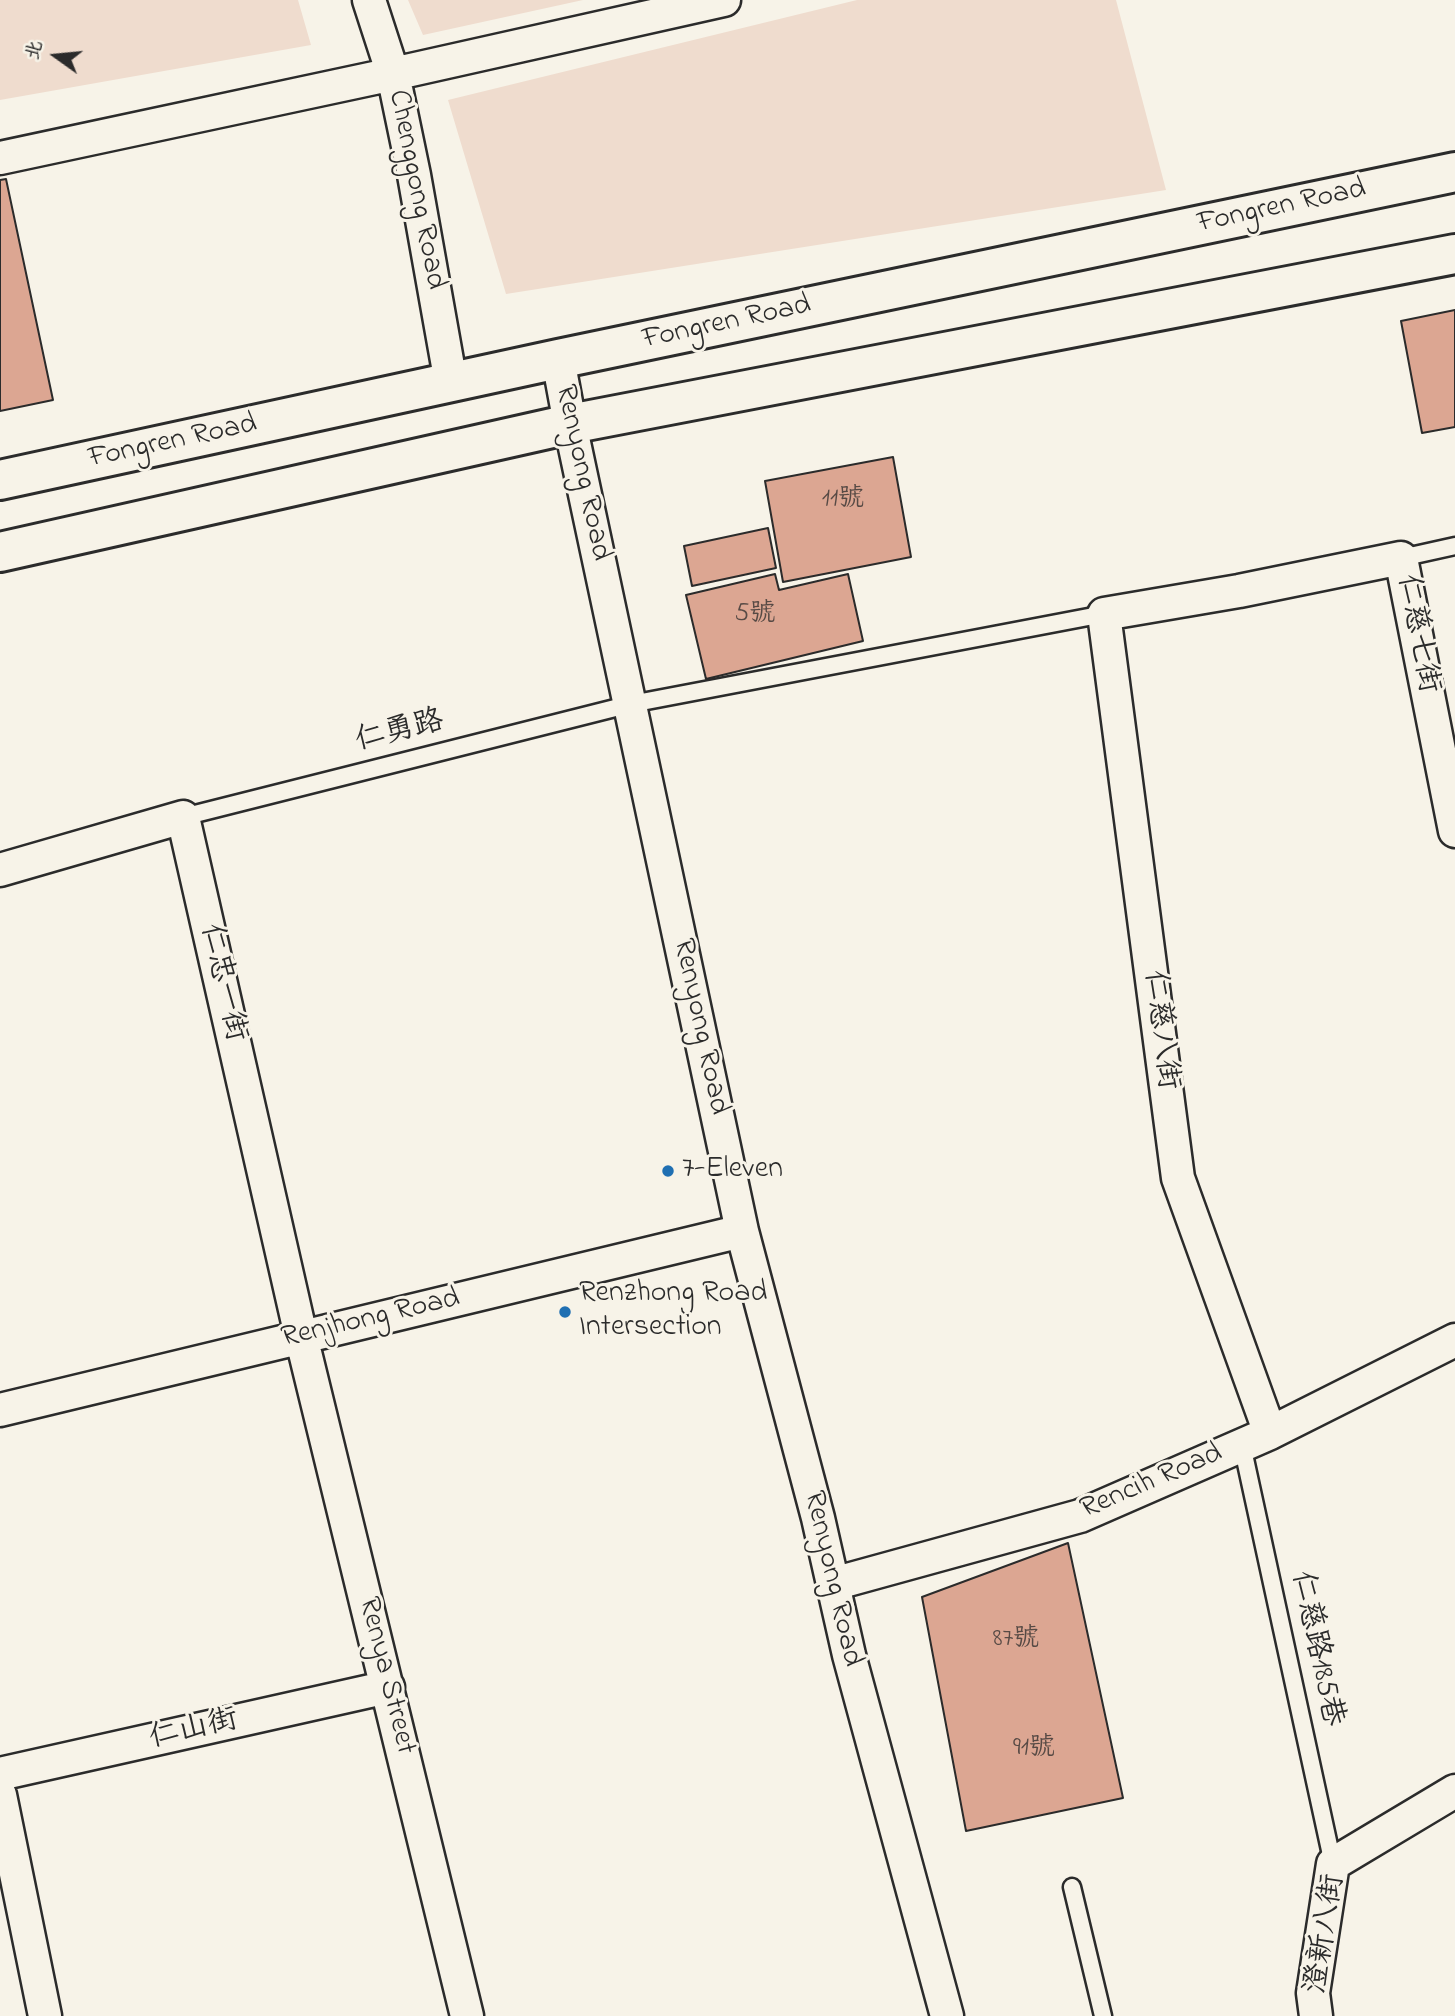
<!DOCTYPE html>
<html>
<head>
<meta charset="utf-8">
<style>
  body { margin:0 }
  #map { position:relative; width:1455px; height:2016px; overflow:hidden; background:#f7f3e8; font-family:"Indie Flower","LXGW WenKai TC",sans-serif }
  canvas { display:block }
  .north { position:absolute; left:21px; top:21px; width:70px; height:70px; -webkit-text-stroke:5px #f7f3e8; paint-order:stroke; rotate:285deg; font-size:19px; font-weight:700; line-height:28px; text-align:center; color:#2b2b2b }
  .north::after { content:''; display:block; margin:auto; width:24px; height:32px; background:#2b2b2b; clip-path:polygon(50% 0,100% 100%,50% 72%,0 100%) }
</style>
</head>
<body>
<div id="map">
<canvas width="1455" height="2016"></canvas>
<div class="north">北</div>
</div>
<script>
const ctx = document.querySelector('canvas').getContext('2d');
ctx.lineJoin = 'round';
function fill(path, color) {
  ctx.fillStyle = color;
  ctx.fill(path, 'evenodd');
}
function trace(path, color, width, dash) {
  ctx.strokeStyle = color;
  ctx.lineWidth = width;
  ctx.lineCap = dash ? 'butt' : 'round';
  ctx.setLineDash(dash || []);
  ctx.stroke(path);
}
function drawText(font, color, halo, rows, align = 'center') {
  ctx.font = font + ' "Indie Flower","LXGW WenKai TC",sans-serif';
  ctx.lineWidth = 6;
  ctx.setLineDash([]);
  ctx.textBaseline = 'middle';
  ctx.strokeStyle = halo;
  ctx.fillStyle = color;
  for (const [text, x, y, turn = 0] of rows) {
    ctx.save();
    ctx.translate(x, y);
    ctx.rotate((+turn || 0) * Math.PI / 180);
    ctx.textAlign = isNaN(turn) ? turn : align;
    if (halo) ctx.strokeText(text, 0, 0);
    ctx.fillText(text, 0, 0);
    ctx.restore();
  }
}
fill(new Path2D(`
  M0,0H298L311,45L0,100Z
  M408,0H583L423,35Z
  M857,0H1116L1166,190L506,294L448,100Z`), '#efdcce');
const building = new Path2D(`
  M6,179L53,400L0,411V180Z
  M1455,310V427L1422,433L1401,321Z
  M893,457L911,557L783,582L765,481Z
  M768,528L776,568L692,586L684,546Z
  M775,574L779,590L848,574L863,641L706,679L686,595Z
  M1068,1543L1123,1798L966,1831L922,1597Z`);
fill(building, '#dca692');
trace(building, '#2b2b2b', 2);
const lane = new Path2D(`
  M1401,558L1455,546
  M183,817L631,704L1104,614
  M1242,1445L1333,1864
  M1072,1887L1103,2016`);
const street = new Path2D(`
  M369,0L393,74L414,175L451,383
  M0,158L393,74L724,0
  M558,359L570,424L742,1231L818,1518L849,1655L947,2016
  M0,870L183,817L301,1336L467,2016
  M0,1410L742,1231
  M1270,1433L1178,1178L1104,614L1239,591L1401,558L1455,831
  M833,1584L1080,1516L1270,1433L1455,1340
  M0,1774L388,1687
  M0,1795L45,2016
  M1316,2016L1313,1993L1333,1864L1455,1791`);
const secondary = new Path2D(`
  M0,480L558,359L1455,172
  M0,552L570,424L1455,254`);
trace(lane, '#2b2b2b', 21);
trace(street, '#2b2b2b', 37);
trace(secondary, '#2b2b2b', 44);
trace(lane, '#f7f3e8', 16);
trace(street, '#f7f3e8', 32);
trace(secondary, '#f7f3e8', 38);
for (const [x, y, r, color] of [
  [668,1171,7,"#1f6fb2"],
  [565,1312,7,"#1f6fb2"]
]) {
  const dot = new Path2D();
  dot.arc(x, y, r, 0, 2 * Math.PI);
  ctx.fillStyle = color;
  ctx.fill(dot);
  trace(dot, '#f7f3e8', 2.5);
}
drawText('26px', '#574a45', null, [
  ["11號",843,501],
  ["5號",755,616],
  ["87號",1016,1641],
  ["91號",1034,1750]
]);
drawText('30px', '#2b2b2b', '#f7f3e8', [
  ["Chenggong Road",415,190,79],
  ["Fongren Road",1282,208,-12],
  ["Fongren Road",727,324,-12],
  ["Fongren Road",173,443,-12],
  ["Renyong Road",581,473,78],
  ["仁慈七街",1416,634,79],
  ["仁勇路",400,733,-14],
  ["仁忠一街",221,983,77],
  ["Renyong Road",699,1027,78],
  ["仁慈八街",1159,1030,83],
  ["Renjhong Road",371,1320,-13],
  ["Rencih Road",1152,1483,-23],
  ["Renyong Road",831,1579,77],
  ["仁慈路185巷",1315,1649,78],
  ["Renya Street",385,1676,76],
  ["仁山街",194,1731,-13],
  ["澄新八街",1327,1934,-81]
]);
drawText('30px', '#2b2b2b', '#f7f3e8', [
  ["7-Eleven",682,1171],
  ["Renzhong Road",579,1295],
  ["Intersection",579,1329]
], 'left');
</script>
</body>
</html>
